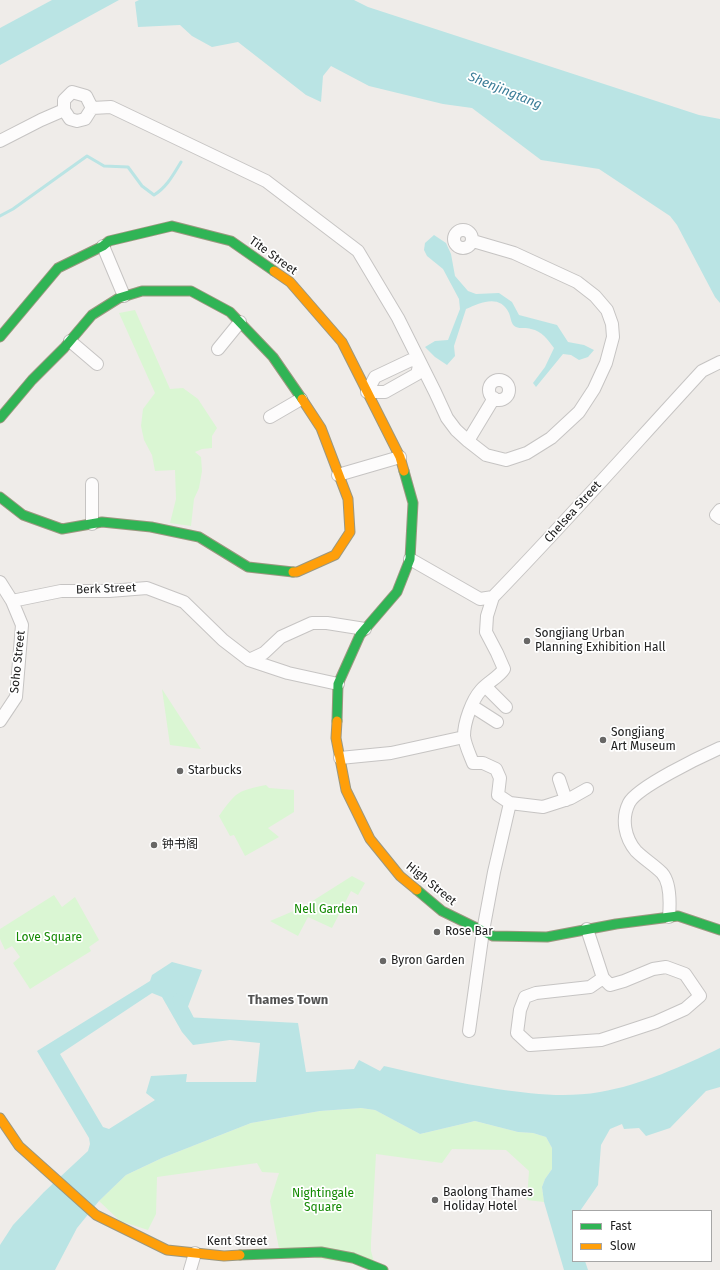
<!DOCTYPE html>
<html>
<head>
<meta charset="utf-8">
<style>
  body { margin:0 }
  #map { position:relative; width:720px; height:1270px; overflow:hidden; background:#efece9; font-family:"Fira Sans",sans-serif }
  canvas { display:block }
  .legend { position:absolute; left:572px; top:1210px; width:140px; height:52px; box-sizing:border-box; background:#fff; border:1px solid #a6a6a6; margin:0; padding:5px 7px; list-style:none; font-size:12px; color:#202020 }
  .legend li { display:flex; align-items:center; gap:8px; height:20px }
  .legend b { width:20px; border:1px solid #a6a6a6 }
</style>
</head>
<body>
<div id="map">
<canvas width="720" height="1270"></canvas>
<ul class="legend">
<li><b style="height:5px;background:#30b455"></b>Fast</li>
<li><b style="height:5px;background:#ff9f0a"></b>Slow</li>
</ul>
</div>
<script>
const ctx = document.querySelector('canvas').getContext('2d');
ctx.lineJoin = 'round';
function fill(path, color) {
  ctx.fillStyle = color;
  ctx.fill(path, 'evenodd');
}
function trace(path, color, width, dash) {
  ctx.strokeStyle = color;
  ctx.lineWidth = width;
  ctx.lineCap = dash ? 'butt' : 'round';
  ctx.setLineDash(dash || []);
  ctx.stroke(path);
}
function drawText(font, color, halo, rows, align = 'center') {
  ctx.font = font + ' "Fira Sans","Noto Sans SC",sans-serif';
  ctx.lineWidth = 3.5;
  ctx.setLineDash([]);
  ctx.textBaseline = 'middle';
  ctx.strokeStyle = halo;
  ctx.fillStyle = color;
  for (const [text, x, y, turn = 0] of rows) {
    ctx.save();
    ctx.translate(x, y);
    ctx.rotate((+turn || 0) * Math.PI / 180);
    ctx.textAlign = isNaN(turn) ? turn : align;
    if (halo) ctx.strokeText(text, 0, 0);
    ctx.fillText(text, 0, 0);
    ctx.restore();
  }
}
fill(new Path2D(`
  M135,310L170,389L183,388L198,399L217,428L212,436V448L202,449L195,452L201,457L202,471L199,488L194,499L191,526L170,523L176,499L175,470L155,471L152,455L144,440L141,426L143,409L155,393L119,313Z
  M162,689L201,749L170,745Z
  M266,785L269,788L294,790V812L268,828L279,837L245,856L234,835L230,836L219,816C236,792 237,791 266,785Z
  M352,876L365,883L358,895L351,891L332,928L308,917L298,936L270,921L303,907Z
  M54,895L62,907L75,897L99,940L89,947L91,951L30,989L13,963L20,957L12,946L5,950L0,939V929Z
  M361,1108L375,1110L420,1134L475,1121L518,1132L533,1133L546,1137L552,1148V1169L545,1179L542,1187L544,1202L527,1200L529,1171L506,1150L452,1149L442,1163L376,1154L371,1242V1251L375,1266L280,1254L270,1201L279,1173L262,1172L257,1163L157,1177L156,1214L148,1230L120,1221L99,1201L126,1175L162,1158L251,1123L320,1111Z`), '#daf6d3');
fill(new Path2D(`
  M52,0H119L0,65V28Z
  M139,0H354L368,7L699,115L720,119V303L715,297L677,225L670,216L599,169L541,160L472,108L443,104L369,86L331,66L323,76L321,102L306,95L238,42L212,47L192,36L180,25L138,27L135,2Z
  M434,235L446,243L451,254L455,276L468,291L476,294L499,293L512,302L519,315L557,325L568,342L584,345L594,350L588,357L579,360L571,355L563,354L536,387L533,383L545,367L554,348C548,340 542,331 531,329C527,327 520,329 516,327C511,325 511,318 509,313C500,294 481,302 466,309L454,346L455,356L447,365L435,357L425,347L435,341L448,340L460,309L459,299L443,269L427,256L424,250L425,243Z
  M172,962L202,970L184,1017L298,1023L306,1072L354,1069L359,1060L380,1071L384,1066C422,1075 459,1083 497,1089C533,1094 565,1098 600,1092C641,1085 683,1066 720,1048V1087L706,1091L670,1128L646,1136L639,1128L624,1129L622,1124L610,1129L601,1145L598,1185L580,1211H573V1261H585L588,1270H564L544,1202L542,1187L545,1179L552,1169V1148L546,1137L533,1133L518,1132L475,1121L420,1134L375,1110L361,1108L320,1111L251,1123L162,1158L126,1175L99,1201L77,1228L55,1270H0V1245L13,1225L44,1192L88,1151L90,1144L89,1138L37,1051L150,981L152,975ZM152,993L162,997L182,1032L193,1045L230,1040L260,1043L256,1082H186L187,1074L151,1076L146,1093L155,1100L109,1129L103,1127L60,1054Z`), '#bae4e4');
trace(new Path2D(`
  M0,216L13,209L87,156L104,166L128,167L142,186L154,195C167,187 173,175 181,162`), '#bae4e4', 3);
trace(new Path2D(`
  M178,999L194,1030`), '#bae4e4', 11);
const street = new Path2D(`
  M72,92L86,96L92,108L85,119L77,121L70,119L64,110V100Z
  M92,108L111,107L266,181L358,251L398,318L435,392L447,418L456,430L468,441L486,455L506,460L527,453L551,438L579,412L594,389L606,363L613,337L612,324L607,310L595,296L577,282L514,253L473,241
  M0,141L41,120L64,110
  M454 239a9 9 0 1 1 18 0a9 9 0 1 1-18 0Z
  M103,246L124,296
  M70,341L97,364
  M218,349L240,322
  M411,360L420,362L417,374L385,392H367L375,377Z
  M489 390a10 10 0 1 1 20 0a10 10 0 1 1-20 0Z
  M270,417L301,399
  M468,441L494,398
  M338,475L400,457
  M92,484V524
  M720,510L716,515L720,518
  M410,559L480,599L493,597C564,524 632,447 702,371L720,362
  M0,582L12,601L22,625L16,697L0,721
  M493,597L487,616L486,632L497,653L504,669C499,677 488,682 481,690C472,700 464,722 464,736C465,745 470,755 473,763H483L496,769L500,778L498,795L510,803L543,807L571,798L587,789
  M12,601L61,591H109L147,588L184,602L223,640L249,660L288,673L338,684
  M249,660L264,653L281,637L312,623H327L365,629
  M485,686L506,707
  M472,706L497,722
  M340,758L391,753L464,737
  M559,779L566,800
  M669,917C670,905 671,883 662,873C654,865 644,859 636,851C625,838 621,819 629,803C637,787 702,756 720,748
  M587,929L603,978L610,985L624,981L653,969L666,967L685,974L700,996L685,1009L656,1022L601,1040L530,1045L517,1033L520,1010L525,997L536,993L590,987L603,978
  M469,1031L483,931L494,872L510,803
  M190,1270L195,1253`);
const fast = new Path2D(`
  M0,337L58,268L103,246L109,241L172,226L231,241L274,271
  M0,418L32,380L64,348L92,315L119,298L142,291H191L230,312L273,357L302,399
  M0,497L23,515L62,529L102,522L151,527L199,537L248,567L293,572
  M337,721L338,684L360,635L397,592L410,559L413,503L404,471
  M417,890L442,911L493,936L547,937L616,924L678,916L720,930
  M240,1255L321,1252L353,1258L383,1270`);
const slow = new Path2D(`
  M274,271L290,282L342,342L400,457L404,471
  M293,572H297L335,555L350,532L348,499L321,428L302,399
  M337,721L336,738L346,790L370,839L400,876L417,890
  M0,1118L19,1146L96,1215L167,1250L224,1256L240,1255`);
trace(street, '#c6c4c3', 14);
trace(fast, '#9b977f', 11);
trace(slow, '#9b977f', 11);
trace(street, '#fdfcfc', 12);
trace(fast, '#30b455', 9);
trace(slow, '#ff9f0a', 9);
for (const [x, y, r, color] of [
  [527,641,4,"#686766"],
  [603,740,4,"#686766"],
  [180,771,4,"#686766"],
  [154,845,4,"#686766"],
  [437,932,4,"#686766"],
  [383,961,4,"#686766"],
  [435,1200,4,"#686766"]
]) {
  const dot = new Path2D();
  dot.arc(x, y, r, 0, 2 * Math.PI);
  ctx.fillStyle = color;
  ctx.fill(dot);
  trace(dot, '#fff', 1.5);
}
drawText('12px', '#202020', '#fff', [
  ["Tite Street",273,256,36],
  ["Chelsea Street",573,512,-48],
  ["Berk Street",106,589,-2],
  ["Soho Street",18,662,-84],
  ["High Street",431,884,39],
  ["Kent Street",237,1242]
]);
drawText('12px', '#202020', '#fff', [
  ["Songjiang Urban",535,634],
  ["Planning Exhibition Hall",535,648],
  ["Songjiang",611,733],
  ["Art Museum",611,747],
  ["Starbucks",188,771],
  ["钟书阁",162,845],
  ["Rose Bar",445,932],
  ["Byron Garden",391,961],
  ["Baolong Thames",443,1193],
  ["Holiday Hotel",443,1207]
], 'left');
drawText('12px', '#148a03', '#fff', [
  ["Nell Garden",326,910],
  ["Love Square",49,938],
  ["Nightingale",323,1194],
  ["Square",323,1208]
]);
drawText('italic 13px', '#3a7c97', '#fff', [
  ["Shenjingtang",505,91,22]
]);
drawText('bold 13px', '#535353', '#fff', [
  ["Thames Town",288,1000]
]);
</script>
</body>
</html>
